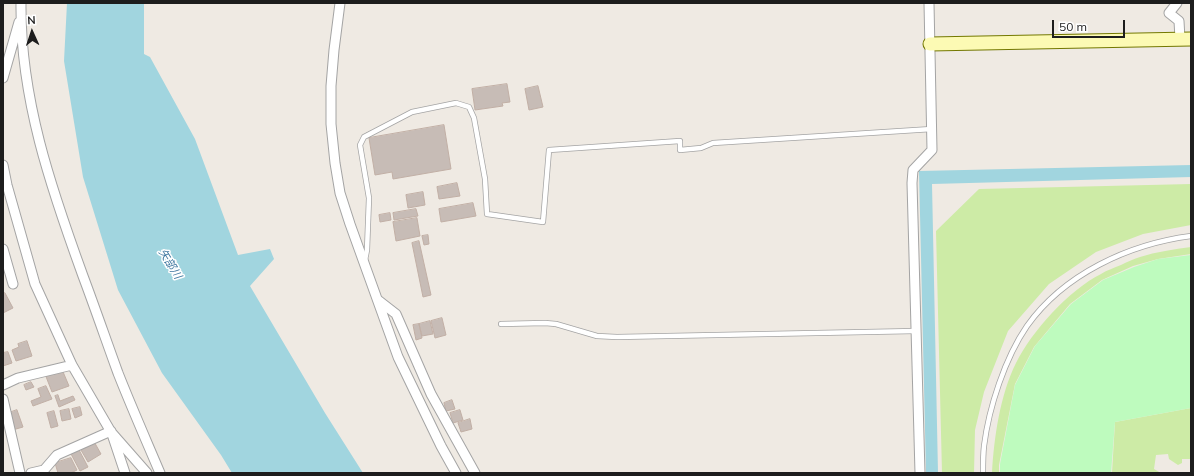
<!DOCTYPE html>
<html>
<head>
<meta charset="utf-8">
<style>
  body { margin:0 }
  #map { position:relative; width:1194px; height:476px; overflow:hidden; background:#efeae3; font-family:Mulish,sans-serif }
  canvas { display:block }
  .frame { position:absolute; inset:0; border:4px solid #1d1d1d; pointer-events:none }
  .north { position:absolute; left:12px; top:12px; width:40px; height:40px; -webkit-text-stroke:3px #fff; paint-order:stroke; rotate:357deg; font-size:11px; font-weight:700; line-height:16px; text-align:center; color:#1d1d1d }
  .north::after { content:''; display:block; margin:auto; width:14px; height:18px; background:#1d1d1d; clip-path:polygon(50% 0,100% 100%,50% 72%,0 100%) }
  .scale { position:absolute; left:1052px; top:20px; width:73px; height:18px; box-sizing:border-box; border:2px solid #1d1d1d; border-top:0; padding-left:5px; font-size:12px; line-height:14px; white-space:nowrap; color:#1d1d1d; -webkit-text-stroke:3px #fff; paint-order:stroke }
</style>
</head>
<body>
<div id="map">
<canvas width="1194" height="476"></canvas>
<div class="frame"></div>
<div class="north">N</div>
<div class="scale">50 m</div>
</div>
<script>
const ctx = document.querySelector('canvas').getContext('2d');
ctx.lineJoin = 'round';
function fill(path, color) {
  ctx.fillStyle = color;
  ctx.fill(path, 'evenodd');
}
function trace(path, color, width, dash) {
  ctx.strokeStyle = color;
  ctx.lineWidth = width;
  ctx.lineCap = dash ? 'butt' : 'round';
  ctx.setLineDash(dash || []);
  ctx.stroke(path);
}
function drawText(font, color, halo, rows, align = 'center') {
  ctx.font = font + ' Mulish,"Noto Sans JP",sans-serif';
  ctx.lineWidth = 3;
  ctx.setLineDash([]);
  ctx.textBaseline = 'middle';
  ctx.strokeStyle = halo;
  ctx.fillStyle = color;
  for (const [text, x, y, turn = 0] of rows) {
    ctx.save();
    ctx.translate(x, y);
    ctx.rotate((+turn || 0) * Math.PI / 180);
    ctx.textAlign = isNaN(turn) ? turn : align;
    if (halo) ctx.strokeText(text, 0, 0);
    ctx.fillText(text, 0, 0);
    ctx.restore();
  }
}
fill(new Path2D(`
  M1191,184V225L1143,234L1096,252L1049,284L1008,331L984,392L975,430L974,473H942L936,231L979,189Z
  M1191,247V254L1158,259L1133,266L1102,280L1070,304L1034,347L1015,384L999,465V473H992C994,438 1000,395 1016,363C1032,331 1069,290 1101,274C1107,270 1114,268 1121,265C1127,262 1133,259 1140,257C1156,252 1174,249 1191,247Z
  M1191,408V459H1182V463L1178,465L1169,459L1168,454L1156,455L1154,469L1161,473H1112L1115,422Z`), '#cdeba6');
fill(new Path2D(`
  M1191,255V408L1115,422L1111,473H1000V464L1015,385L1035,346L1071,304L1103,280L1134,267L1158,259Z`), '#befbbe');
fill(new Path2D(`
  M67,3H144V54L150,57L195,139L238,255L270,249L274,259L250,286L325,413L363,473H232L221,455L162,373L118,290L83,177L64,61Z
  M1191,165V177L932,184L938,473H926L919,171Z`), '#a1d5df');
const building = new Path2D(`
  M507,84L510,102L502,103L503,106L475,110L472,89Z
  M538,86L543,107L529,110L525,89Z
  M444,125L451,169L393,179L392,172L375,175L369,138Z
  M457,183L460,196L439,199L437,187Z
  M423,192L425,205L408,208L406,195Z
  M473,203L476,216L441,222L439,209Z
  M416,209L418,216L394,220L393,213Z
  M390,213L391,220L380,222L379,215Z
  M417,218L420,236L396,241L393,222Z
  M428,235L429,244L424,245L422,236Z
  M419,241L431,295L423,297L412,243Z
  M5,293L13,308L3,313V294Z
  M442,318L446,335L435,338L431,321Z
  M430,321L433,334L422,336L419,324Z
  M419,324L422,338L416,340L413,325Z
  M27,341L32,356L16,361L12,350L19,347L18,344Z
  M8,352L12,363L3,366V353Z
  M61,367L69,386L52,392L45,374Z
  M31,382L34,387L26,390L24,385Z
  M46,386L52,399L33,406L31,401L41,397L38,389Z
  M58,395L60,401L73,396L75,400L59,407L55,396Z
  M452,400L455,409L446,411L444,403Z
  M80,407L82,415L75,418L72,409Z
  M69,409L71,419L62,421L60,411Z
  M17,410L23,427L9,431L3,415Z
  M460,410L463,420L453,423L450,413Z
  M54,411L58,426L51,428L47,413Z
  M470,419L472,429L461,432L458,423Z
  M92,438L101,454L88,462L78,445Z
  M78,448L88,467L80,471L70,452Z
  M71,458L77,470L71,473H58L55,463Z`);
fill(building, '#c7bcb6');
trace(building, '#c1afa5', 1);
const lane = new Path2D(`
  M365,260L367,250L369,198L360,145L364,137L412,112L456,103L469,107L474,118L485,179L487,214L543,222L549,150L680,141V150L701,148L713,143L932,129
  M501,324L545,323L556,324L597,336L617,337L916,331
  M983,473C983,464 983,455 984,446C989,407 1005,358 1027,326C1064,274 1129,244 1191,236`);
const street = new Path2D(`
  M21,3C20,98 51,188 83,276C95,308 106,340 118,373C131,406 146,440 160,473
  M340,3L334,50L331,86V124L335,163L340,193L350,224L398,357L441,446L456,473
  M1177,3L1169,13L1179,21L1180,39
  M3,78L19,22
  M3,165L7,185L35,284L72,365L111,432L147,473
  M3,249L13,284
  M378,300L396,314L431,394L475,473
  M3,385L18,378L72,365
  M3,399L20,473
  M31,473L44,470L57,455L111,431L125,473
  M920,473L912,183L913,170L932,150L929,3`);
const secondary = new Path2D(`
  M930,44L1191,39`);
trace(lane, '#a4a4a4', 6);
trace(street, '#a4a4a4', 11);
trace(secondary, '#737801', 15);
trace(lane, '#fff', 4.5);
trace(street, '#fff', 9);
trace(secondary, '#fcfab4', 13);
drawText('italic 11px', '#4178a0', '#fff', [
  ["矢部川",170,264,58]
]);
</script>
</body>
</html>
